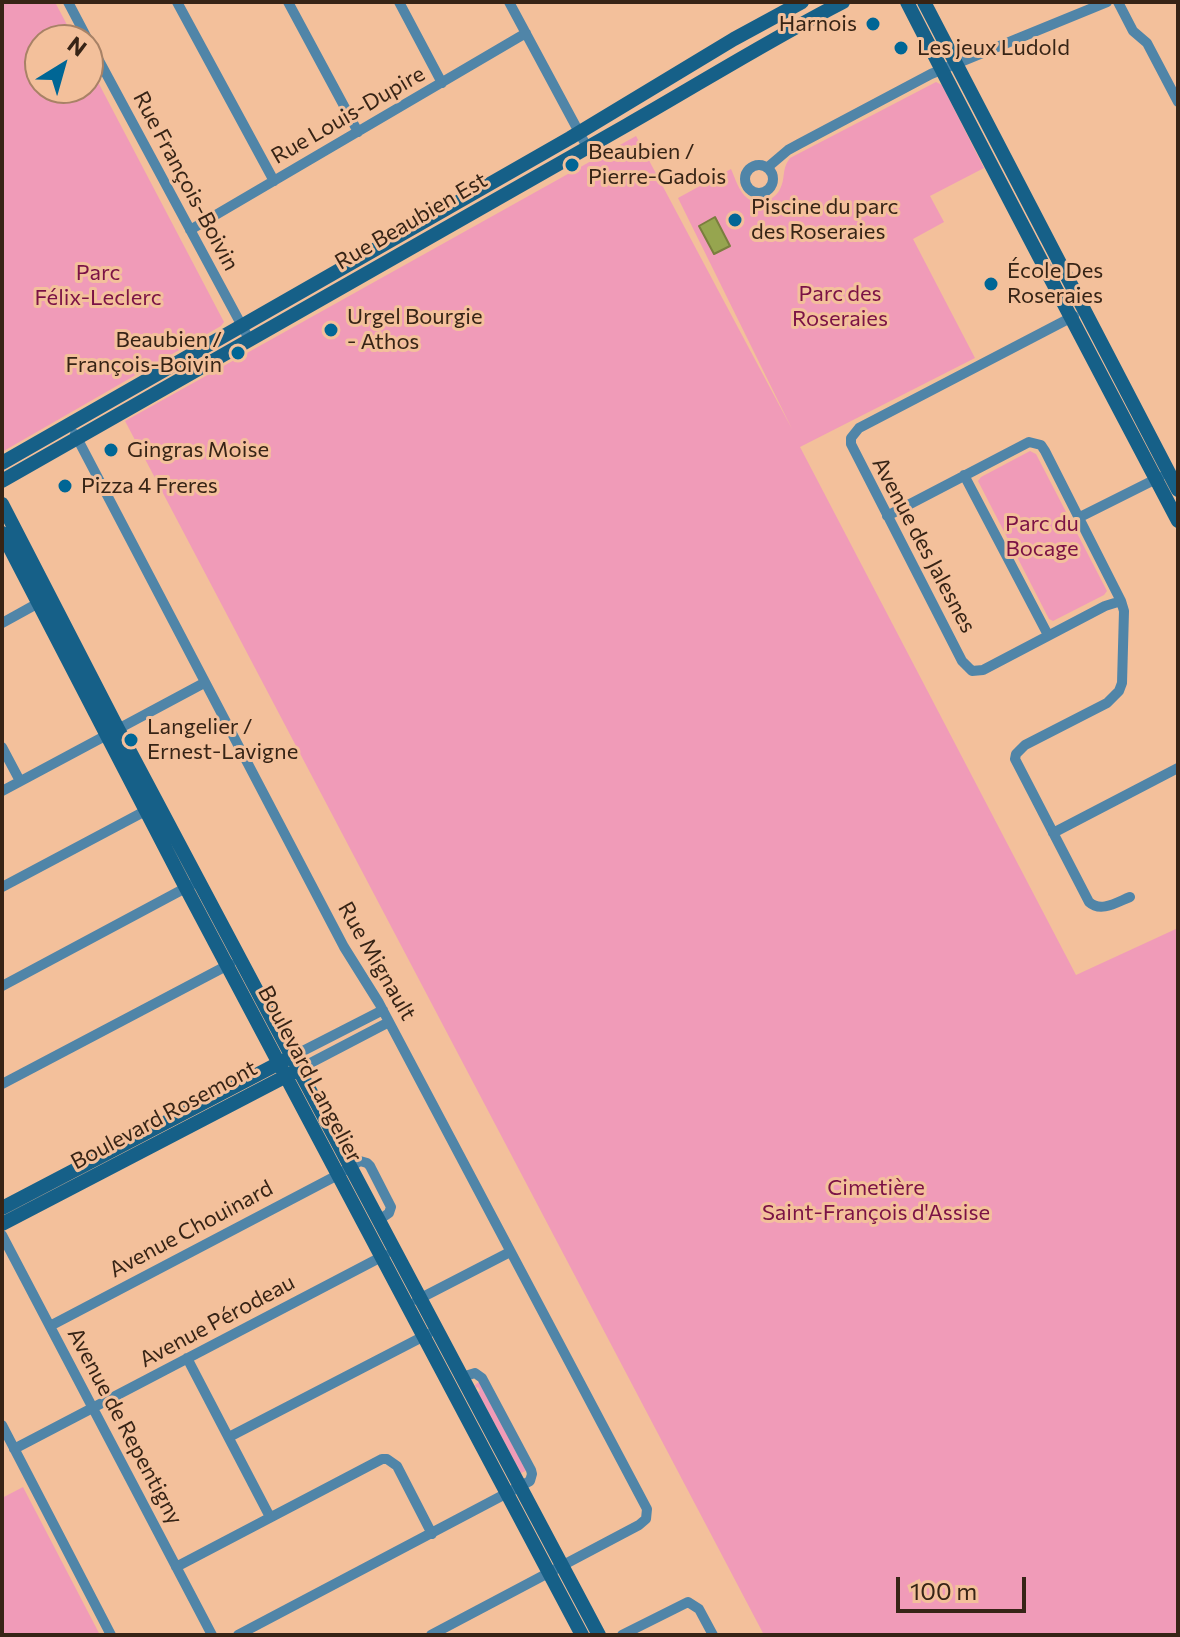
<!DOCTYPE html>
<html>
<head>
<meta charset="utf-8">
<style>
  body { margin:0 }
  #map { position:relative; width:1180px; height:1637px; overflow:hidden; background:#f3c09b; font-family:Commissioner,sans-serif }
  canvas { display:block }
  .frame { position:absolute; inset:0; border:4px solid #372416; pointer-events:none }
  .north { position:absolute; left:24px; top:24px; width:80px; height:80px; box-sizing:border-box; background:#f3c09b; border:2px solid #a88266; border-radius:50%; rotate:37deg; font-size:22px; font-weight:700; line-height:32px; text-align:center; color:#372416 }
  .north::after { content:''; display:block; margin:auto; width:28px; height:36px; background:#006695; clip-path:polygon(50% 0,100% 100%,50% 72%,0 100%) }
  .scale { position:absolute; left:896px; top:1577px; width:130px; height:36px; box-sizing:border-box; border:4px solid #372416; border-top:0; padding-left:10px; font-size:24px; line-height:28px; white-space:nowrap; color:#372416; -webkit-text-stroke:6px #f3c09b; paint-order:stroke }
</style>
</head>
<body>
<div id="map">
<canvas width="1180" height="1637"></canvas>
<div class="frame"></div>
<div class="north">N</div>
<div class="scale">100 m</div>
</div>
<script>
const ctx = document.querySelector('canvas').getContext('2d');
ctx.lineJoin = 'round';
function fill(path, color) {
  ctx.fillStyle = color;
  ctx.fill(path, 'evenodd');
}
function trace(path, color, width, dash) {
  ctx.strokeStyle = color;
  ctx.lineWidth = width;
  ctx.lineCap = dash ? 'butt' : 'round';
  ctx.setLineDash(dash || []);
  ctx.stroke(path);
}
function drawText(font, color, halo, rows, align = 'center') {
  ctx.font = font + ' Commissioner,sans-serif';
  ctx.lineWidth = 6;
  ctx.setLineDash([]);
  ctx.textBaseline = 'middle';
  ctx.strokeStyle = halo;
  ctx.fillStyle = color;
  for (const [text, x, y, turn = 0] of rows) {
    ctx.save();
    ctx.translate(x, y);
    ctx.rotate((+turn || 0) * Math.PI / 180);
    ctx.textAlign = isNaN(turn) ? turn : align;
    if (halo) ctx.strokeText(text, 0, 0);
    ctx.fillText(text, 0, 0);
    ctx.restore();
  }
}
fill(new Path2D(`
  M2,2H55L75,40H40V88H88V63L224,322L221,326L2,452Z
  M936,82L942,85L984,168L930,196L944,222L913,239L975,358L800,447L1076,975L1178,928V1635H764L125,421L636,136L792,429L678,198L731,169C738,185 743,206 765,201C772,199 777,195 780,189C786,178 781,170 790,158Z
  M1030,451L1036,454L1107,591L1104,595L1053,621L1049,619L978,481L981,477Z
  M479,1382L526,1471L521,1473L478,1392L480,1391L478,1387L476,1388L475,1385Z
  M23,1487L100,1635H2V1498Z`), '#f09bb8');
const water = new Path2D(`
  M715,217L730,246L714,254L699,226Z`);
fill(water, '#96a54f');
trace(water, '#7a7e3e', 2);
trace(new Path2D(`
  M68,2L88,40
  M177,2L274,181
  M288,2L358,132
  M399,2L442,83
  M509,2L587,147
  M1118,2L1133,31L1147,43L1178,102
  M88,40L249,339
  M745 179a14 14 0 1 1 28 0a14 14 0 1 1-28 0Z
  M768,167L788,150L799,144L931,74L1107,2
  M190,230L526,33
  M1074,316L859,428L851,438V444L962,661L972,671L983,670L1105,606L1121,601
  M75,434L344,947L379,1003L647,1509L646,1519L639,1525L431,1635
  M964,475L1048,635
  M887,516L1029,442L1041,445L1045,451L1121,601L1124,611L1122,683L1119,691L1107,703L1025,745L1016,754L1015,759L1089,902C1101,913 1117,902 1130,897
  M1080,517L1160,477
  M2,623L42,601
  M2,747L20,781
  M2,791L204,683
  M1053,833L1178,768
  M2,887L149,809
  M2,986L191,885
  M293,1056L383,1010
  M299,1069L389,1022
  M2,1084L230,964
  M2,1235L212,1635
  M417,1300L510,1252
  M50,1326L332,1178L360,1161L367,1163L370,1166L391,1207L389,1213L379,1220
  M187,1358L270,1517
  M2,1425L111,1635
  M229,1437L428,1334
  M14,1449L385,1255
  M176,1567L382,1459H387L397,1466L432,1534
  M238,1635L530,1481L532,1474L531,1470L482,1378L475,1373L462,1377
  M622,1635L688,1602L699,1609L713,1635`), '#5085a8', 10);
trace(new Path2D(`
  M907,2C996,176 1087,348 1178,521
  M924,2L1178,490
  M2,463L570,138L734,39L802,2
  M2,481C210,361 418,242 627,125C699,84 769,40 843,2
  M2,504L118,729L599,1635
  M2,533L186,888L582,1635
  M2,1208L285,1060
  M2,1224L292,1073`), '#166088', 14);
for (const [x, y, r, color] of [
  [873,24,8,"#006695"],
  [901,48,8,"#006695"],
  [572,165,8,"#006695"],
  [735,220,8,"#006695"],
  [991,284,8,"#006695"],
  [331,330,8,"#006695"],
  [238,353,8,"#006695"],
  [111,450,8,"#006695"],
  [65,486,8,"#006695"],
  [131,740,8,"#006695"]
]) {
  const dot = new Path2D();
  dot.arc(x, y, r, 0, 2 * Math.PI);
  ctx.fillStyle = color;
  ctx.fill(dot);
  trace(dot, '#f3c09b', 3);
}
drawText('22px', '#372416', '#f3c09b', [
  ["Harnois",857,24,"right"],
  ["Les jeux Ludold",917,48],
  ["Beaubien /",588,152],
  ["Pierre-Gadois",588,177],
  ["Piscine du parc",751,207],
  ["des Roseraies",751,232],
  ["École Des",1007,271],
  ["Roseraies",1007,296],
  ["Urgel Bourgie",347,317],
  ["- Athos",347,342],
  ["Beaubien /",222,340,"right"],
  ["François-Boivin",222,365,"right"],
  ["Gingras Moise",127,450],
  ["Pizza 4 Freres",81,486],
  ["Langelier /",147,727],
  ["Ernest-Lavigne",147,752]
], 'left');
drawText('22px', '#372416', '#f3c09b', [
  ["Rue Louis-Dupire",348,115,-30],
  ["Rue François-Boivin",186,181,62],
  ["Rue Beaubien Est",411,221,-30],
  ["Avenue des Jalesnes",924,545,62],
  ["Rue Mignault",377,961,60],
  ["Boulevard Langelier",310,1074,62],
  ["Boulevard Rosemont",164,1115,-28],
  ["Avenue Chouinard",191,1229,-28],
  ["Avenue Pérodeau",217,1321,-28],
  ["Avenue de Repentigny",125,1426,62]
]);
drawText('22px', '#7b1245', '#f3c09b', [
  ["Parc",98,273],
  ["Félix-Leclerc",98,298],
  ["Parc des",840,294],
  ["Roseraies",840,319],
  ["Parc du",1042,524],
  ["Bocage",1042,549],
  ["Cimetière",876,1188],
  ["Saint-François d'Assise",876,1213]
]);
</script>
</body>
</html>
